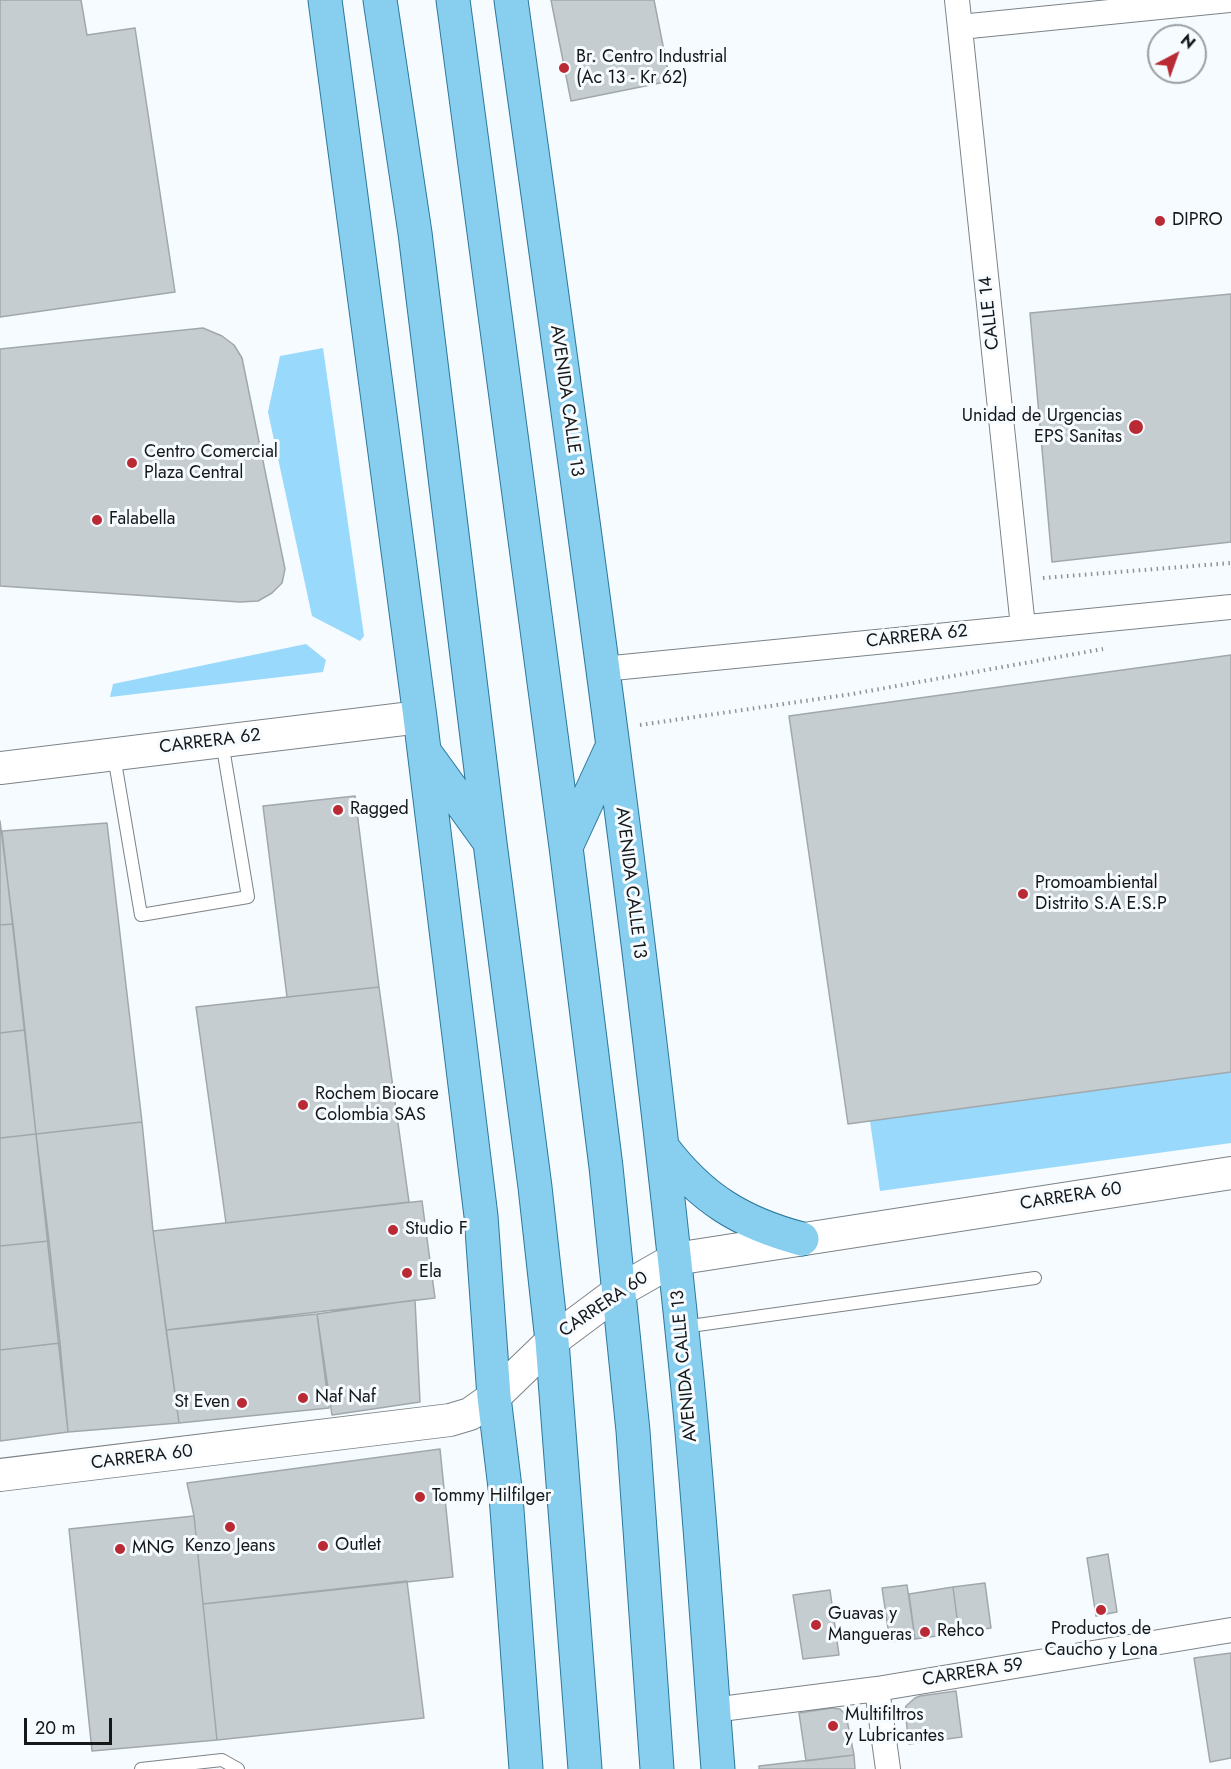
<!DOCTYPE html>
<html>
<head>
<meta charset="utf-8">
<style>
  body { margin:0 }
  #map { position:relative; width:1231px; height:1769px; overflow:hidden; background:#f5fbff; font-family:Jost,sans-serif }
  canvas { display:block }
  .north { position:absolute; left:1147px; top:24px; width:60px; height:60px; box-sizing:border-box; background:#f5fbff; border:2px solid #9ba0a3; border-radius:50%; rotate:41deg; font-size:16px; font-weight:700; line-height:24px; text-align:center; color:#151719 }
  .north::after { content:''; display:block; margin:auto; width:21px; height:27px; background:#ba2a34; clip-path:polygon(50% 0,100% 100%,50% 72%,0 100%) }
  .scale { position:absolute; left:24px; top:1718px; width:88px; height:27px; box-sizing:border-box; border:3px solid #151719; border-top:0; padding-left:8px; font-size:18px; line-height:21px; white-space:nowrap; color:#151719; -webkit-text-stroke:4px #f5fbff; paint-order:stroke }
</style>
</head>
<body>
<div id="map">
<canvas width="1231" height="1769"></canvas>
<div class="north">N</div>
<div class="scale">20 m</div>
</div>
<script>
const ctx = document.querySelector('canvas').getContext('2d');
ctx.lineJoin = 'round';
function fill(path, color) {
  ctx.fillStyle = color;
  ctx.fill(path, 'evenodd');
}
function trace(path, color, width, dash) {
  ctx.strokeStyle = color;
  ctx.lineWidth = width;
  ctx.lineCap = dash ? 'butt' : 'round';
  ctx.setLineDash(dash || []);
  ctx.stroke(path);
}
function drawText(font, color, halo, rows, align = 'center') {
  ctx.font = font + ' Jost,sans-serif';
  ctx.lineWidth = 6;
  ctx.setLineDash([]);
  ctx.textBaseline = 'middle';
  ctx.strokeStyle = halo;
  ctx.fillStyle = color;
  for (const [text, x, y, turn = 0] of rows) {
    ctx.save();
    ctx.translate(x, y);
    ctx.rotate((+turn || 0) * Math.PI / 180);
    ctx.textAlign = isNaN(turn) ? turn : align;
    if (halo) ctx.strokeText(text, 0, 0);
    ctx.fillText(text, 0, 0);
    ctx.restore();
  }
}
fill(new Path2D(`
  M323,348L364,636L360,641L312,616L268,412L280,356Z
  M306,644L326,660L323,672L110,697L113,684Z
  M1231,1072V1143L880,1191L870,1121Z`), '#99d9fc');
const building = new Path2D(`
  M0,0H81L87,35L135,28L175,292L0,317Z
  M551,0H654L670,81L571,101Z
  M1231,294V542L1052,562L1030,313Z
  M203,328L222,336L234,345L242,358L285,569L282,583L272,593L258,601L240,602L0,586V349Z
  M1231,655V1072L848,1124L789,716Z
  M355,796L379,987L287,997L263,806Z
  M0,821L13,924L0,925Z
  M107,823L142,1122L36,1134L2,831Z
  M13,924L25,1030L0,1033V925Z
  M379,987L409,1202L226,1223L196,1007Z
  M25,1030L36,1134L0,1138V1033Z
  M142,1122L153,1231L179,1423L68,1432L36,1134Z
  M36,1134L49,1241L0,1246V1138Z
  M422,1201L435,1298L166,1330L153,1231Z
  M49,1241L60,1343L0,1350V1246Z
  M415,1300L420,1402L332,1415L317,1314Z
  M317,1314L329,1408L179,1423L166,1330Z
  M60,1343L68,1432L0,1441V1350Z
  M440,1449L453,1577L203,1604L194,1516L187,1483Z
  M194,1516L217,1740L92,1751L69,1529Z
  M1108,1554L1117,1612L1096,1616L1087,1558Z
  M407,1581L424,1718L217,1740L203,1604Z
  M985,1583L991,1628L959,1633L953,1587Z
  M907,1585L915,1639L890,1642L882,1588Z
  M953,1587L959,1633L915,1639L909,1594Z
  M830,1590L839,1655L803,1659L793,1595Z
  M1231,1653V1758L1210,1762L1194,1658Z
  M956,1691L962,1737L909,1744L905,1711L906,1706L915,1698L920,1696Z
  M832,1708L840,1709L846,1715L854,1755L806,1761L799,1713Z
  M854,1755L855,1769H759V1766Z`);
fill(building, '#c6cdd1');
trace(building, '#a1a8ac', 1.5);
const service = new Path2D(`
  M114,756L141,915L248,897L222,742
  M683,1327L1035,1278
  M141,1769L222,1760L238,1769`);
const minor = new Path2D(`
  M957,0L1023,627
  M960,27L1229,0
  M603,669L1231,607
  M877,1689L888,1769
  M713,1710L877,1689L1231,1630`);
const tertiary = new Path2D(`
  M0,768L420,717
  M0,1475L450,1420L470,1414L494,1397L552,1341L619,1291L675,1259L1231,1173`);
const primary = new Path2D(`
  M325,0L420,717L481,1216L494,1397L506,1496L526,1769
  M380,0L415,233L490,843L535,1187L552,1341L585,1769
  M453,0L566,847L606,1167L633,1431L657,1769
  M511,0C573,449 638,898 684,1350C699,1489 707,1629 718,1769
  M426,754L489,841
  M566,847L613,745
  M663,1148C701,1198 741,1223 802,1239`);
trace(service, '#7c8387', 14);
trace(minor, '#7c8387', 26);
trace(tertiary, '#7c8387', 34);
trace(primary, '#2c789c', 35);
trace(new Path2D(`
  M1043,578L1231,563
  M640,725L852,694L1103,649`), '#8f9396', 4, [1.5, 4.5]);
trace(service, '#fff', 12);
trace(minor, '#fff', 24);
trace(tertiary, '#fff', 32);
trace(primary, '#88ceee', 33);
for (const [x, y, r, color] of [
  [564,68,6,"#ba2a34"],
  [1160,221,6,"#ba2a34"],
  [1136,427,8,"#ba2a34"],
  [132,463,6,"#ba2a34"],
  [97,520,6,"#ba2a34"],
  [338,810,6,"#ba2a34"],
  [1023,894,6,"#ba2a34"],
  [303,1105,6,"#ba2a34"],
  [393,1230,6,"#ba2a34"],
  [407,1273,6,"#ba2a34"],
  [303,1398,6,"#ba2a34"],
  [242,1403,6,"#ba2a34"],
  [420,1497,6,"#ba2a34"],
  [230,1527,6,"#ba2a34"],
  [323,1546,6,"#ba2a34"],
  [120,1549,6,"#ba2a34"],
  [1101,1610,6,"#ba2a34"],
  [816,1625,6,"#ba2a34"],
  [925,1632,6,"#ba2a34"],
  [833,1726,6,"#ba2a34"]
]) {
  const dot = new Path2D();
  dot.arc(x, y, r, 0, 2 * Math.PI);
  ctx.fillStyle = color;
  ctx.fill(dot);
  trace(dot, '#f5fbff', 2);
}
drawText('18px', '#151719', '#f5fbff', [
  ["Br. Centro Industrial",576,58],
  ["(Ac 13 - Kr 62)",576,79],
  ["DIPRO",1172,221],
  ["Unidad de Urgencias",1122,417,"right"],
  ["EPS Sanitas",1122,438,"right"],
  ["Centro Comercial",144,453],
  ["Plaza Central",144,474],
  ["Falabella",109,520],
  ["Ragged",350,810],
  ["Promoambiental",1035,884],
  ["Distrito S.A E.S.P",1035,905],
  ["Rochem Biocare",315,1095],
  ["Colombia SAS",315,1116],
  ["Studio F",405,1230],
  ["Ela",419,1273],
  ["Naf Naf",315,1398],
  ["St Even",230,1403,"right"],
  ["Tommy Hilfilger",432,1497],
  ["Outlet",335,1546],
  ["Kenzo Jeans",230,1547,"center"],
  ["MNG",132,1549],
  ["Guavas y",828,1615],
  ["Mangueras",828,1636],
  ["Productos de",1101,1630,"center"],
  ["Caucho y Lona",1101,1651,"center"],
  ["Rehco",937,1632],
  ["Multifiltros",845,1716],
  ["y Lubricantes",845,1737]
], 'left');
drawText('18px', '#151719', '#f5fbff', [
  ["CALLE 14",990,313,-96],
  ["AVENIDA CALLE 13",566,401,82],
  ["CARRERA 62",917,637,-6],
  ["CARRERA 62",210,742,-7],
  ["AVENIDA CALLE 13",630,883,83],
  ["CARRERA 60",1071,1197,-9],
  ["CARRERA 60",604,1305,-34],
  ["AVENIDA CALLE 13",685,1366,-95],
  ["CARRERA 60",142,1458,-7],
  ["CARRERA 59",973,1673,-9]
]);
</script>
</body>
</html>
